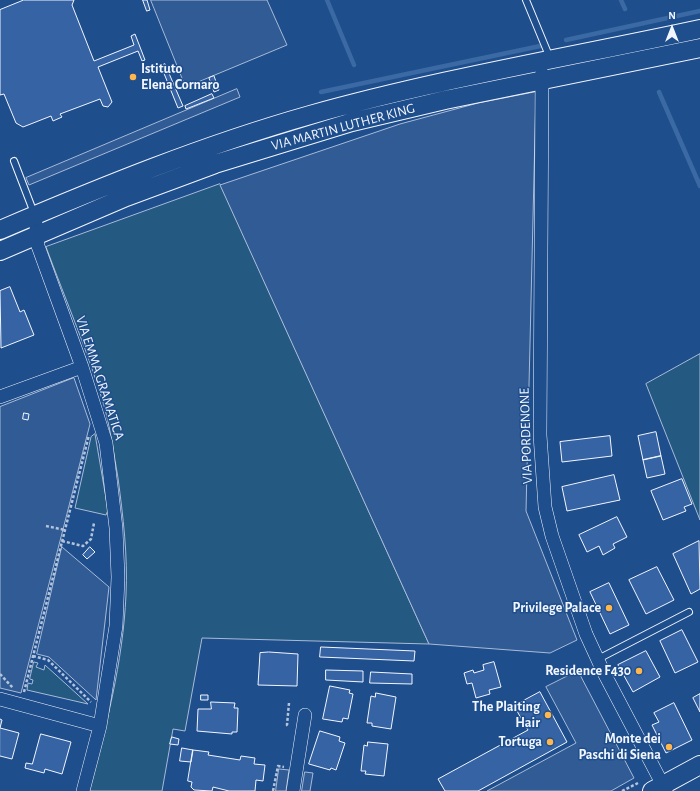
<!DOCTYPE html>
<html>
<head>
<meta charset="utf-8">
<style>
  body { margin:0 }
  #map { position:relative; width:700px; height:791px; overflow:hidden; background:#1f4e8c; font-family:"Alegreya Sans",sans-serif }
  canvas { display:block }
  .north { position:absolute; left:652px; top:8px; width:40px; height:40px; -webkit-text-stroke:3px #1f4e8c; paint-order:stroke; rotate:0deg; font-size:11px; font-weight:700; line-height:16px; text-align:center; color:#f2f6ff }
  .north::after { content:''; display:block; margin:auto; width:14px; height:18px; background:#f2f6ff; clip-path:polygon(50% 0,100% 100%,50% 72%,0 100%) }
</style>
</head>
<body>
<div id="map">
<canvas width="700" height="791"></canvas>
<div class="north">N</div>
</div>
<script>
const ctx = document.querySelector('canvas').getContext('2d');
ctx.lineJoin = 'round';
function fill(path, color) {
  ctx.fillStyle = color;
  ctx.fill(path, 'evenodd');
}
function trace(path, color, width, dash) {
  ctx.strokeStyle = color;
  ctx.lineWidth = width;
  ctx.lineCap = dash ? 'butt' : 'round';
  ctx.setLineDash(dash || []);
  ctx.stroke(path);
}
function drawText(font, color, halo, rows, align = 'center') {
  ctx.font = font + ' "Alegreya Sans",sans-serif';
  ctx.lineWidth = 3;
  ctx.setLineDash([]);
  ctx.textBaseline = 'middle';
  ctx.strokeStyle = halo;
  ctx.fillStyle = color;
  for (const [text, x, y, turn = 0] of rows) {
    ctx.save();
    ctx.translate(x, y);
    ctx.rotate((+turn || 0) * Math.PI / 180);
    ctx.textAlign = isNaN(turn) ? turn : align;
    if (halo) ctx.strokeText(text, 0, 0);
    ctx.fillText(text, 0, 0);
    ctx.restore();
  }
}
const green = new Path2D(`
  M220,184L429,644L202,638L185,731L173,729L162,791H89C106,727 123,662 126,595C128,556 123,516 118,478C114,455 111,432 105,409C89,354 66,301 46,247Z
  M700,354V520L646,384Z
  M95,434L108,510L106,515L75,508L91,437Z
  M34,662L38,663L36,667L44,670L45,665L88,704L27,690L28,683L32,684L33,680L30,679Z`);
fill(green, '#245a82');
trace(green, '#a8bbd7', 1);
const parking = new Path2D(`
  M151,0H267L287,45L186,87Z
  M237,89L240,97L29,185L26,178Z
  M536,92L526,511L577,640L550,653L429,644L220,185L400,124L478,103Z
  M74,378L90,424L21,693L0,688V407Z
  M62,547L109,587L96,700L49,657L37,654Z
  M578,671L634,778L611,791H487L576,743L546,687Z
  M279,769L289,770L286,791H276Z
  M305,772L313,773L310,791H302Z`);
fill(parking, '#305b95');
trace(parking, '#a8bbd7', 1);
trace(new Path2D(`
  M327,0L354,65
  M621,0L625,9
  M566,40L700,11
  M321,92L545,45
  M659,92L700,186`), '#3b69a3', 4.5);
const building = new Path2D(`
  M24,0H74L72,5L94,61L134,45L131,36L135,34L145,60L142,61L138,51L98,67L112,102L108,107L103,106L100,99L60,114L62,117L53,121L51,116L23,127L16,123L4,94L0,95V10Z
  M143,0H147L150,10L147,11Z
  M165,64L183,106L178,108L161,66Z
  M214,76L219,90L214,92L209,78Z
  M212,94L214,98L186,109L185,106Z
  M10,287L20,312L24,310L34,335L1,348L0,291Z
  M24,413L29,414L28,420L23,419Z
  M656,432L661,456L643,460L638,436Z
  M610,436L612,456L562,462L560,442Z
  M661,456L665,474L647,478L643,460Z
  M614,475L620,500L567,511L562,487Z
  M682,479L692,504L684,507L686,511L663,520L651,491Z
  M617,517L627,537L613,544L615,548L603,555L599,546L587,552L579,535Z
  M699,541L700,589L691,594L673,554Z
  M90,547L95,552L87,559L83,555Z
  M657,567L674,600L646,614L629,580Z
  M609,583L629,625L610,634L590,592Z
  M682,630L698,662L675,673L660,641Z
  M321,647L415,651L414,661L320,657Z
  M646,651L660,677L633,692L618,665Z
  M269,652L298,654L297,686L258,685L260,653Z
  M494,662L501,687L489,690L490,694L476,698L472,683L467,684L464,673L473,670L474,673L484,670L483,665Z
  M326,670L363,671V682L326,680Z
  M371,672L412,674V684L370,683Z
  M330,686L350,690L349,693L353,694L348,719L343,718L342,722L323,719Z
  M540,692L567,742L478,791H445L438,779L528,730L514,706Z
  M376,693L396,697L391,729L372,726V723H367L371,696L375,697Z
  M700,694V712L693,698Z
  M201,695H208V700H201Z
  M211,702L235,703L234,708H238L237,732H232V734L197,731L198,709H211Z
  M674,703L692,740L666,753L652,725L659,722L654,713Z
  M0,719L2,720L0,728L19,733L12,759L0,756Z
  M320,731L340,737L339,741L345,743L336,770L331,768L330,770L309,764Z
  M41,734L71,742L62,774L45,769L44,773L25,768L26,763L32,764Z
  M172,737L179,739L178,745L170,744Z
  M368,742L388,744L384,776L365,774L366,771H361L364,745L367,746Z
  M182,748L193,750L191,762L180,761Z
  M193,750L209,752L208,755L240,760L241,756L255,758L254,764L265,765L263,781L256,780L255,791H229L213,787L212,791L194,790L191,787L192,782L188,781Z`);
fill(building, '#3563a3');
trace(building, '#f2f6ff', 1);
const lane = new Path2D(`
  M526,0L550,58
  M14,161L34,213
  M598,659L689,612`);
const street = new Path2D(`
  M542,73L540,435L545,507L552,536L586,634L603,671L666,791
  M35,215L38,246L82,367L106,443L116,528L118,577L116,626L100,726L83,791
  M0,397L82,367
  M0,699L100,726
  M293,791L305,715`);
const secondary = new Path2D(`
  M0,230C101,187 204,145 310,115C438,79 570,57 700,29
  M0,251L126,197L215,164L352,122L445,100L700,48
  M652,791L700,765`);
trace(lane, '#f2f6ff', 8);
trace(street, '#f2f6ff', 14);
trace(secondary, '#f2f6ff', 20);
trace(new Path2D(`
  M46,526L65,530
  M62,541L83,546L91,539L94,523
  M33,656L48,660L91,702
  M0,674L13,688
  M24,692L89,435
  M289,703L287,725L289,727
  M273,791L278,766L284,767
  M622,791L638,783`), '#b3c4dc', 2.5, [3, 2]);
trace(lane, '#1f4e8c', 6);
trace(street, '#1f4e8c', 13);
trace(secondary, '#1f4e8c', 18);
for (const [x, y, r, color] of [
  [133,77,4,"#ffb74d"],
  [609,608,4,"#ffb74d"],
  [639,671,4,"#ffb74d"],
  [548,715,4,"#ffb74d"],
  [550,742,4,"#ffb74d"],
  [669,747,4,"#ffb74d"]
]) {
  const dot = new Path2D();
  dot.arc(x, y, r, 0, 2 * Math.PI);
  ctx.fillStyle = color;
  ctx.fill(dot);
  trace(dot, '#1f4e8c', 1.5);
}
drawText('bold 14px', '#f2f6ff', '#1f4e8c', [
  ["Istituto",141,69,"left"],
  ["Elena Cornaro",141,85,"left"],
  ["Privilege Palace",601,608],
  ["Residence F430",631,671],
  ["The Plaiting",540,707],
  ["Hair",540,723],
  ["Monte dei",661,739],
  ["Paschi di Siena",661,755],
  ["Tortuga",542,742]
], 'right');
drawText('14px', '#f2f6ff', '#1f4e8c', [
  ["VIA MARTIN LUTHER KING",343,127,-15],
  ["VIA EMMA GRAMATICA",100,378,72],
  ["VIA PORDENONE",526,436,-92]
]);
</script>
</body>
</html>
